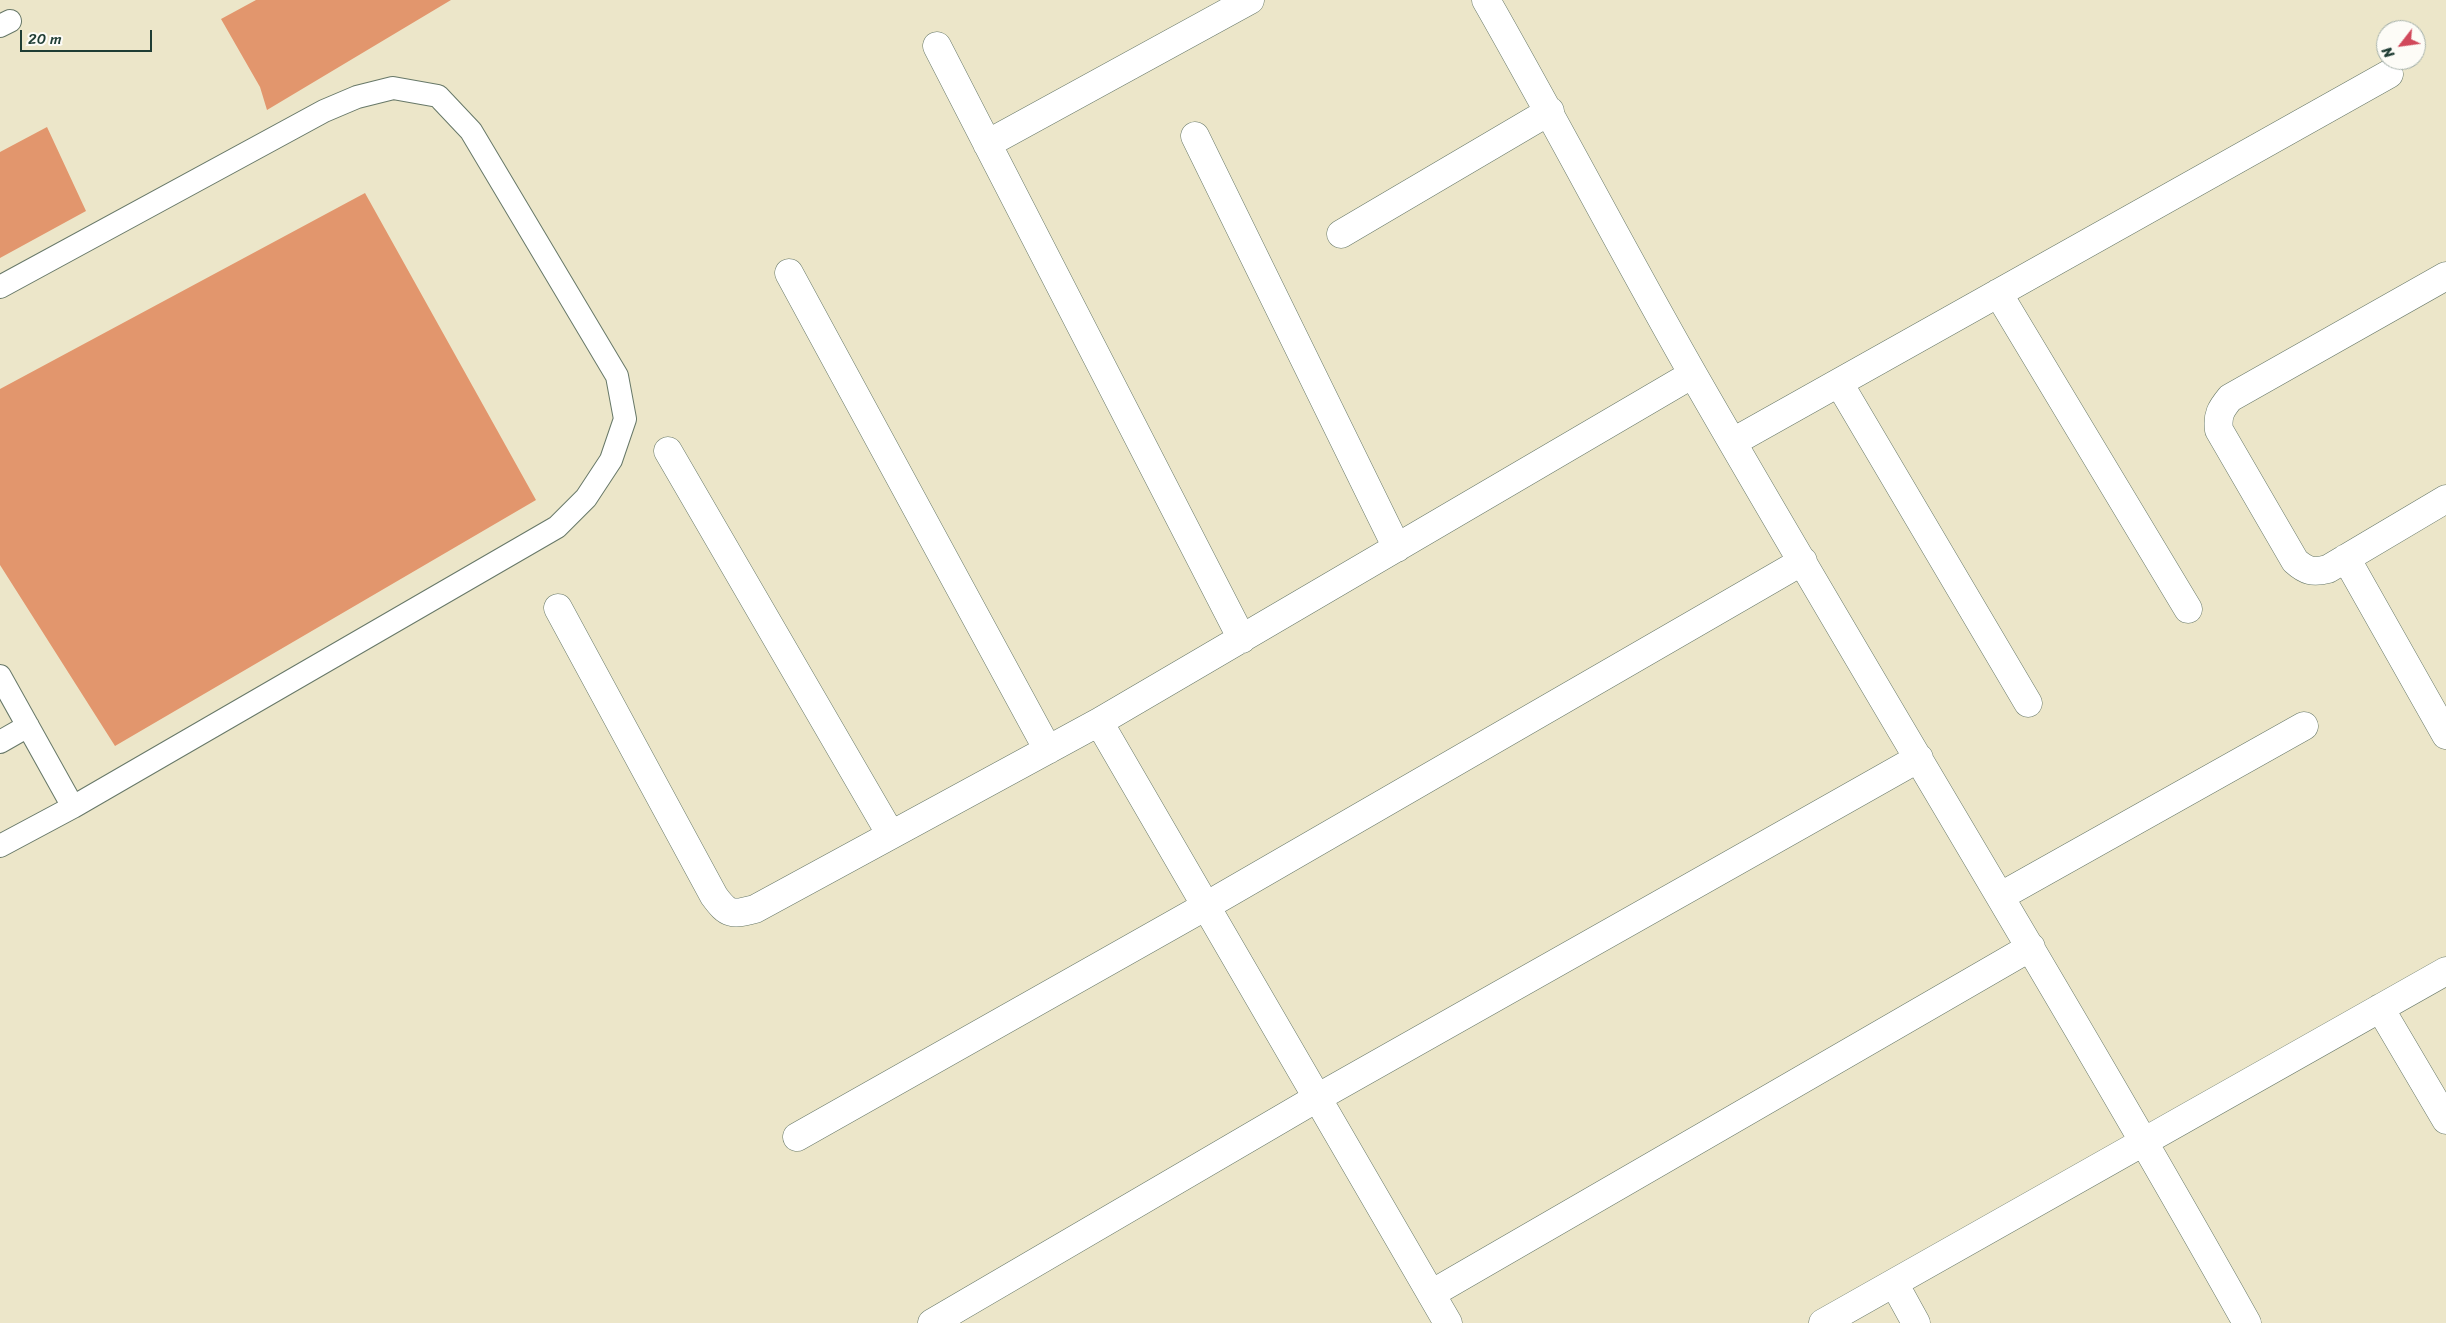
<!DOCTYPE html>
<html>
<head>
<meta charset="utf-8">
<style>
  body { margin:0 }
  #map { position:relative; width:2446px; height:1323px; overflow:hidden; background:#ece6c9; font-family:Sriracha,sans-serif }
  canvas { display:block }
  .north { position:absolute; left:2376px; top:20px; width:50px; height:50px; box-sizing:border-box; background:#fdfcf7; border:1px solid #a4b0a9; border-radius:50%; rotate:240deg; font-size:14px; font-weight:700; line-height:20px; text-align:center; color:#1f3d34 }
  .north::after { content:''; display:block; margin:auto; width:18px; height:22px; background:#d1495b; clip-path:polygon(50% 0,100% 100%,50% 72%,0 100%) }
  .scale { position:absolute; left:20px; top:30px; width:132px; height:22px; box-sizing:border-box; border:2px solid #1f3d34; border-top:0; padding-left:6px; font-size:15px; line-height:18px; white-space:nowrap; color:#1f3d34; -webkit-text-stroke:4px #fdfcf7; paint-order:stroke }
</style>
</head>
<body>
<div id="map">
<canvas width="2446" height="1323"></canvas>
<div class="north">N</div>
<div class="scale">20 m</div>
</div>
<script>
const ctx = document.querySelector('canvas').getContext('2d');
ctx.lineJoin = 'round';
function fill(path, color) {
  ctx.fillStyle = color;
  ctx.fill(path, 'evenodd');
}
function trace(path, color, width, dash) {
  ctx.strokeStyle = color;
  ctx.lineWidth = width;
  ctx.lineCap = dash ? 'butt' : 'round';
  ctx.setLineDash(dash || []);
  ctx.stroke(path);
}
fill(new Path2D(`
  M256,0H451L267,110L260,87L221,19Z
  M47,127L86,211L0,258V152Z
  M365,193L536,500L115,746L0,565V389Z`), '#e2966d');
const service = new Path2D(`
  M0,26L10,21
  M0,287L324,111L357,97L393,88L438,96L471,131L617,376L625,419L611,460L586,498L557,527L73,807L0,846
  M0,676L73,807
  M0,742L28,726`);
const minor = new Path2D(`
  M1486,0C1557,124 1623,252 1694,376C1876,693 2068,1004 2247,1323
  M937,46L1242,639
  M1195,136L1397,548
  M987,144L1250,0
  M1341,234L1550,111
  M789,273L1048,750
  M2446,276L2230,398C2221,409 2217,415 2219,430L2295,561C2306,571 2313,573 2328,569L2446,499
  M1998,293L2188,609
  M1839,383L2028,703
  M1733,442L2389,74
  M668,451L891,835
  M2346,558L2446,735
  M558,608L714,896C728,915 732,915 755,909L1099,722L1448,1323
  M1099,722L1693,374
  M2001,896L2304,726
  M2380,1008L2446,1120
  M797,1137L1206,906L1803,561
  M1894,1283L1916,1323
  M1431,1294L2031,947
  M932,1323L1317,1098L1919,758
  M1823,1323L2446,971`);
trace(service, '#677868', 24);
trace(minor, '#677868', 29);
trace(service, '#fff', 22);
trace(minor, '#fff', 28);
</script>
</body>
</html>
